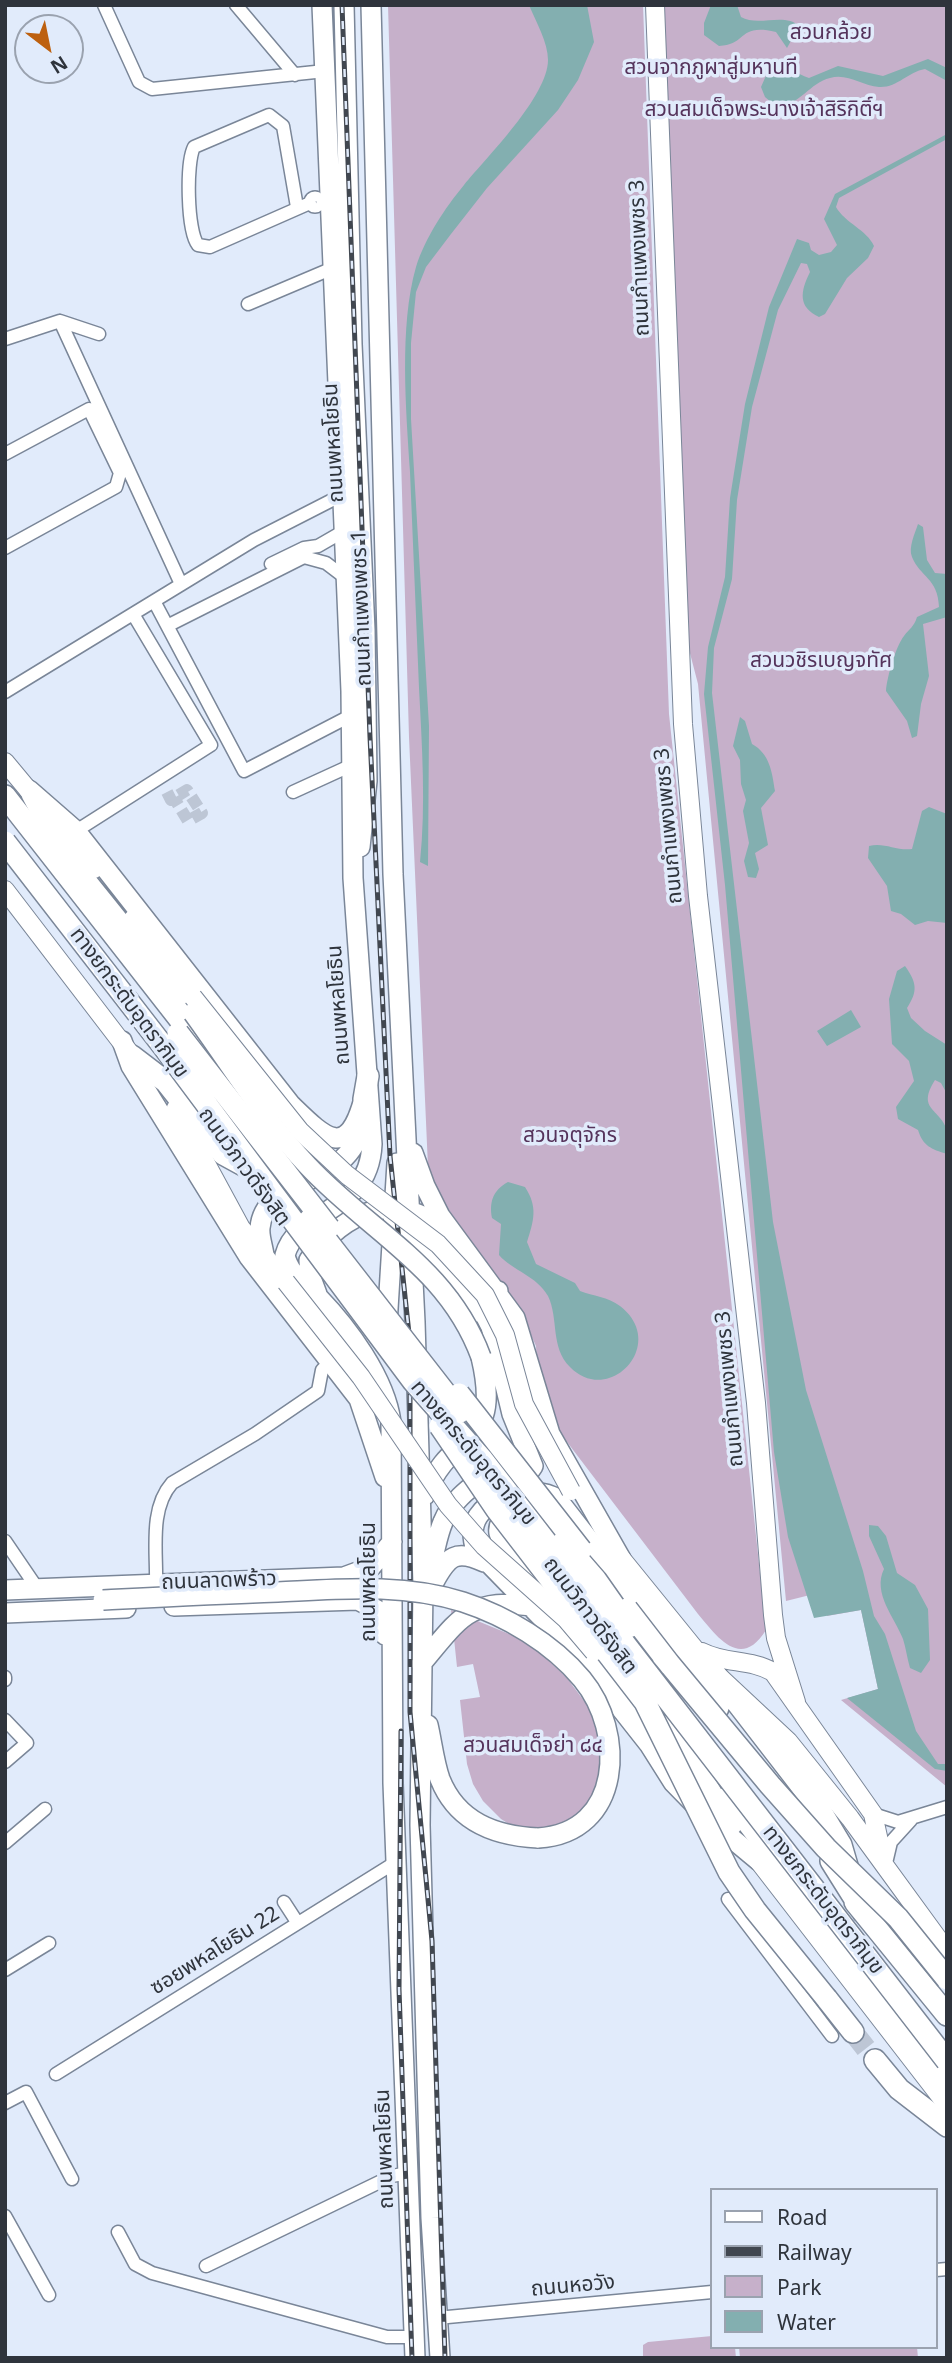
<!DOCTYPE html>
<html>
<head>
<meta charset="utf-8">
<style>
  body { margin:0 }
  #map { position:relative; width:952px; height:2363px; overflow:hidden; background:#e1ebfb; font-family:"Noto Sans",sans-serif }
  canvas { display:block }
  .frame { position:absolute; inset:0; border:7px solid #2f343c; pointer-events:none }
  .legend { position:absolute; left:710px; top:2188px; width:228px; height:161px; box-sizing:border-box; background:#e1ebfb; border:2px solid #9aa2af; margin:0; padding:9px 12px; list-style:none; font-size:21px; color:#2f343c }
  .legend li { display:flex; align-items:center; gap:14px; height:35px }
  .legend b { width:35px; border:2px solid #9aa2af }
  .north { position:absolute; left:14px; top:14px; width:70px; height:70px; box-sizing:border-box; background:#e1ebfb; border:2px solid #9aa2af; border-radius:50%; rotate:148deg; font-size:19px; font-weight:700; line-height:28px; text-align:center; color:#2f343c }
  .north::after { content:''; display:block; margin:auto; width:24px; height:32px; background:#bd600f; clip-path:polygon(50% 0,100% 100%,50% 72%,0 100%) }
</style>
</head>
<body>
<div id="map">
<canvas width="952" height="2363"></canvas>
<div class="frame"></div>
<ul class="legend">
<li><b style="height:9px;background:#fff"></b>Road</li>
<li><b style="height:9px;background:#414750"></b>Railway</li>
<li><b style="height:19px;background:#c6b0ca"></b>Park</li>
<li><b style="height:19px;background:#83afb0"></b>Water</li>
</ul>
<div class="north">N</div>
</div>
<script>
const ctx = document.querySelector('canvas').getContext('2d');
ctx.lineJoin = 'round';
function fill(path, color) {
  ctx.fillStyle = color;
  ctx.fill(path, 'evenodd');
}
function trace(path, color, width, dash) {
  ctx.strokeStyle = color;
  ctx.lineWidth = width;
  ctx.lineCap = dash ? 'butt' : 'round';
  ctx.setLineDash(dash || []);
  ctx.stroke(path);
}
function drawText(font, color, halo, rows, align = 'center') {
  ctx.font = font + ' "Noto Sans","Noto Sans Thai",sans-serif';
  ctx.lineWidth = 7;
  ctx.setLineDash([]);
  ctx.textBaseline = 'middle';
  ctx.strokeStyle = halo;
  ctx.fillStyle = color;
  for (const [text, x, y, turn = 0] of rows) {
    ctx.save();
    ctx.translate(x, y);
    ctx.rotate((+turn || 0) * Math.PI / 180);
    ctx.textAlign = isNaN(turn) ? turn : align;
    if (halo) ctx.strokeText(text, 0, 0);
    ctx.fillText(text, 0, 0);
    ctx.restore();
  }
}
fill(new Path2D(`
  M388,5H643L669,714L766,1630C741,1670 718,1638 698,1614L548,1417L538,1387L536,1346L518,1307L445,1213L428,1167L409,737Z
  M658,5H947V1787L841,1700L878,1689L861,1610L827,1616L822,1592L786,1601L698,684L685,634Z
  M451,1610L514,1636L543,1655L567,1678L593,1713L602,1746L597,1789L583,1811L554,1831L514,1827L501,1819L483,1801L473,1784L467,1764L460,1700L480,1697L473,1664L457,1667Z
  M712,2336V2347H735L736,2358H643V2345L648,2342Z
  M739,2347H917L918,2358H740Z`), '#c6b0ca');
fill(new Path2D(`
  M529,5H587L594,42L578,80L558,110L487,188L451,234L426,267L416,292L411,343V419L429,726L428,866L420,862C426,805 422,746 419,688C416,616 413,544 410,472C406,410 399,326 416,267C425,238 445,208 464,185C487,157 548,96 548,60C548,42 536,22 529,5Z
  M711,5H737L741,17C758,27 785,12 799,26L787,48L776,32C737,23 748,45 719,46L704,35V23Z
  M928,59L947,68V81L925,69C908,72 897,88 879,87C862,86 848,73 830,78C810,83 800,104 778,108L765,97L761,87L769,69C785,63 795,73 809,78L838,66L883,76Z
  M947,134V139L839,198L836,207C845,223 867,230 874,246L868,258L847,278L825,314L819,317C798,307 800,292 810,272L807,264L801,263L778,310L752,407L737,500L732,579L714,648L712,693L773,1222L806,1390L863,1571L874,1616L885,1634L916,1731L938,1764H947V1771L935,1769L847,1698L878,1689L861,1610L814,1618L788,1537L774,1452L725,885L704,694L708,647L725,577L730,498L745,404L769,307L797,239L809,243L811,250L819,255L831,252L837,245L824,219L835,194Z
  M918,524L923,527L927,560L935,573L947,574V617L923,624L929,676L921,704L917,736L912,738L907,721L886,691C887,677 896,646 904,636C909,629 914,627 917,617L939,607C938,578 920,577 912,557C908,548 915,533 918,524Z
  M740,717L745,721L752,744C770,754 772,772 775,791L761,808L768,845L755,853L759,869L756,878L748,877L744,861L749,843L743,811L746,800L741,784L740,760L733,746Z
  M929,807L947,814V923L928,921L915,925L901,914L891,911L887,886L868,858L869,846C884,842 896,851 912,849L922,811Z
  M905,966C917,983 918,991 907,1008L911,1018L925,1031L947,1045V1094L941,1083L935,1080C916,1110 940,1108 947,1130C949,1137 947,1147 947,1154C931,1149 923,1146 918,1130L898,1119L896,1107L914,1081L909,1061L892,1044L889,999L897,971Z
  M851,1010L861,1027L827,1046L817,1031Z
  M508,1182L525,1187C538,1207 534,1220 527,1242L536,1264L575,1283L580,1291C593,1296 608,1297 620,1306C669,1344 609,1407 570,1367C550,1347 559,1319 548,1296C537,1276 513,1271 499,1255L501,1224L492,1218C489,1202 493,1190 508,1182Z
  M869,1525L878,1526L886,1536L897,1573L915,1585L928,1609L930,1660L921,1673L910,1668C907,1658 906,1648 903,1639C895,1618 872,1593 884,1569L869,1536Z`), '#83afb0');
trace(new Path2D(`
  M167,792L171,800L174,798L187,790L202,813L188,821L174,798`), '#bdc6d5', 12, [12, 6]);
trace(new Path2D(`
  M853,2032L875,2060`), '#bdc6d5', 21, [21, 10]);
const street = new Path2D(`
  M104,5L139,82L152,89L325,71
  M236,5L295,75
  M310.5 202a4.5 4.5 0 1 1 9 0a4.5 4.5 0 1 1-9 0Z
  M297,207L283,126L269,115L194,147C186,163 187,231 198,245L210,247L310,203
  M248,304L333,268
  M60,321L99,334
  M5,339L60,321L181,584
  M5,454L89,409L120,473L116,487L5,548
  M271,564L304,548L318,546L344,531
  M154,601L244,771L352,715
  M169,625L304,557L326,563L347,579
  M5,692L254,540L342,495
  M293,792L352,765
  M76,831L211,745L133,614
  M5,1541L37,1588
  M156,1584C157,1551 149,1509 172,1483L255,1434L318,1391L322,1370L330,1362
  M5,1677V1680
  M5,1720L27,1743L5,1762
  M873,1814L898,1822L947,1807
  M5,1843L45,1809
  M887,1859L891,1842L911,1820
  M728,1899L832,2036
  M284,1902L297,1922
  M5,1970L49,1943
  M56,2074L396,1862
  M5,2103L26,2092L72,2179
  M5,2216L49,2295
  M118,2232L135,2264L152,2273L387,2337H414
  M206,2266L392,2176L408,2173
  M936,2270L947,2269
  M437,2318L712,2292`);
const secondary = new Path2D(`
  M655,5L683,724L698,896L756,1403L773,1615L776,1638L796,1702
  M5,762L94,869
  M5,890L129,1052
  M133,919L193,997
  M176,1108L241,1228L286,1282
  M612,1547L711,1669L788,1741L850,1818L947,1951
  M702,1652C725,1664 751,1659 773,1672L873,1814L882,1855
  M601,1661L652,1731
  M750,1850L947,2105`);
const primary = new Path2D(`
  M322,5L351,691L353,878L372,1144C369,1214 298,1208 285,1255C289,1275 305,1283 318,1297C348,1328 385,1378 391,1422L393,1783L415,2358
  M344,5L352,344L365,630L367,781L360,847
  M371,5L393,874L415,1322L423,1585L420,1825L431,2218L440,2358
  M29,790L76,831L291,1105C325,1138 347,1161 364,1099
  M31,794L58,845L193,1013
  M122,1041L131,1066L249,1257L359,1399L385,1477
  M413,1153L425,1186L440,1216L515,1318L550,1434L621,1559
  M405,1229L443,1266L476,1312
  M264,1255C263,1247 259,1236 260,1228C264,1175 352,1188 361,1124
  M498,1291L482,1287L476,1298L491,1327L512,1414L533,1466C512,1500 460,1503 476,1550L582,1659L649,1744L673,1782L712,1822L759,1861
  M317,1294L310,1275L309,1260C345,1211 395,1189 446,1231
  M387,1325L397,1163
  M425,1495C452,1426 503,1450 481,1357
  M428,1572C435,1556 436,1538 443,1522C452,1500 471,1487 489,1473
  M434,1582C448,1556 456,1549 484,1562
  M5,1590L344,1577L371,1567L392,1542
  M174,1606L358,1600L377,1610L385,1635
  M5,1613L126,1608
  M421,1664C460,1618 468,1598 533,1606
  M428,1725C432,1742 434,1762 440,1779C457,1822 495,1836 538,1838`);
const highway = new Path2D(`
  M5,796L199,1044
  M132,1056L166,1082L223,1154L245,1166L264,1164
  M364,1099L368,1076
  M541,1576C530,1566 504,1549 500,1533C497,1518 522,1499 535,1495C543,1493 549,1496 556,1499L718,1708
  M711,1669L820,1810L841,1845L850,1876
  M663,1726L698,1772L731,1825
  M728,1797L947,2081
  M831,1861L863,1912
  M855,1902L947,2015
  M827,1999L853,2032
  M875,2060L899,2089L947,2126`);
trace(street, '#7a8698', 15);
trace(secondary, '#7a8698', 20);
trace(primary, '#7a8698', 22);
trace(highway, '#7a8698', 24);
trace(street, '#fff', 12);
trace(secondary, '#fff', 18);
trace(primary, '#fff', 19);
trace(highway, '#fff', 21);
const rail = new Path2D(`
  M342,5L370,737L390,1156L410,1343V1712L432,1941L445,2358
  M401,1731L399,1989L412,2358`);
trace(rail, '#414750', 5);
trace(rail, '#e1ebfb', 2.5, [8]);
const secondaryBridge = new Path2D(`
  M193,997L300,1131L347,1175L438,1244L485,1295L505,1335L524,1404L571,1491
  M286,1282L361,1377L448,1505L484,1546L566,1619L594,1652`);
const primaryBridge = new Path2D(`
  M193,1013C230,1064 265,1121 308,1166C371,1233 448,1267 481,1357
  M103,1600C162,1597 220,1594 278,1592C340,1589 403,1583 463,1602C506,1616 552,1643 582,1679C626,1732 623,1833 538,1838`);
const highwayBridge = new Path2D(`
  M5,842L163,1046L413,1381L482,1459L947,2061
  M178,1033L329,1228
  M310,1219L460,1412
  M459,1394L581,1550
  M440,1426L497,1510L645,1702L729,1872L755,1910L827,1999
  M563,1542L596,1580L629,1627
  M627,1609L671,1666
  M662,1655L770,1785L826,1848L898,1918L947,1979`);
trace(secondaryBridge, '#7a8698', 20, []);
trace(primaryBridge, '#7a8698', 22, []);
trace(highwayBridge, '#7a8698', 24, []);
trace(secondaryBridge, '#fff', 18);
trace(primaryBridge, '#fff', 19);
trace(highwayBridge, '#fff', 21);
drawText('21px', '#55335b', '#e1ebfb', [
  ["สวนกล้วย",831,33],
  ["สวนจากภูผาสู่มหานที",711,68],
  ["สวนสมเด็จพระนางเจ้าสิริกิติ์ฯ",764,110],
  ["สวนวชิรเบญจทัศ",821,661],
  ["สวนจตุจักร",570,1136],
  ["สวนสมเด็จย่า ๘๔",533,1746]
]);
drawText('21px', '#2f343c', '#e1ebfb', [
  ["ถนนกำแพงเพชร 3",640,258,-92],
  ["ถนนพหลโยธิน",334,443,-93],
  ["ถนนกำแพงเพชร 1",362,608,-92],
  ["ถนนกำแพงเพชร 3",669,826,-95],
  ["ทางยกระดับอุตราภิมุข",129,1003,53],
  ["ถนนพหลโยธิน",339,1005,-94],
  ["ถนนวิภาวดีรังสิต",244,1167,54],
  ["ถนนกำแพงเพชร 3",730,1389,-95],
  ["ทางยกระดับอุตราภิมุข",473,1453,50],
  ["ถนนลาดพร้าว",219,1581,-2],
  ["ถนนพหลโยธิน",369,1582,-90],
  ["ถนนวิภาวดีรังสิต",590,1616,53],
  ["ทางยกระดับอุตราภิมุข",823,1900,52],
  ["ซอยพหลโยธิน 22",215,1951,-32],
  ["ถนนพหลโยธิน",385,2149,-92],
  ["ถนนหอวัง",573,2286,-5]
]);
</script>
</body>
</html>
